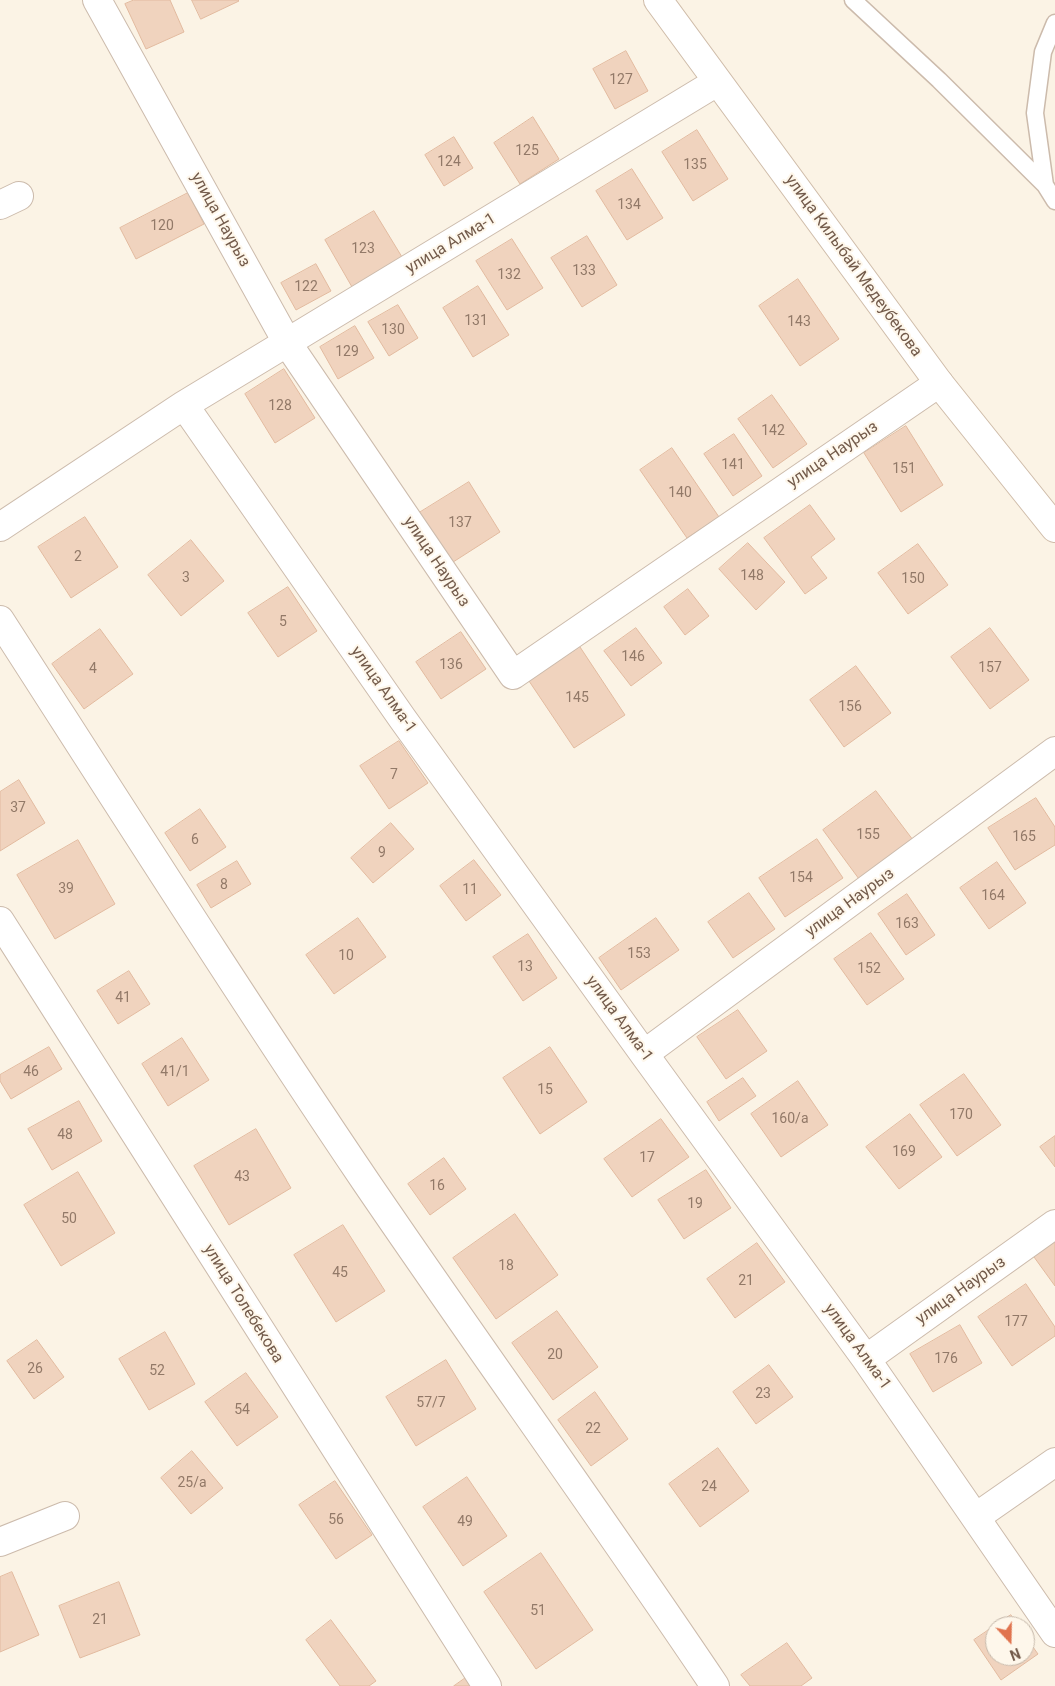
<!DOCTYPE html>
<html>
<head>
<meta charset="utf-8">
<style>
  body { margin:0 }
  #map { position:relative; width:1055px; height:1686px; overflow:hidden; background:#fbf3e5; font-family:Roboto,sans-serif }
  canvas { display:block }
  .north { position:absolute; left:985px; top:1616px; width:50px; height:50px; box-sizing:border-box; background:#fef7eb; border:1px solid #c6b9ab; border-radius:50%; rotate:159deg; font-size:14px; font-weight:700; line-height:20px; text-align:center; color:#735b4b }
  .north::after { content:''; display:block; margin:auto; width:18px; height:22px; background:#e0744f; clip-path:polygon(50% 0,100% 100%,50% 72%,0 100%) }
</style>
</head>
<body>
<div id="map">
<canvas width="1055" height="1686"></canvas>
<div class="north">N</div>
</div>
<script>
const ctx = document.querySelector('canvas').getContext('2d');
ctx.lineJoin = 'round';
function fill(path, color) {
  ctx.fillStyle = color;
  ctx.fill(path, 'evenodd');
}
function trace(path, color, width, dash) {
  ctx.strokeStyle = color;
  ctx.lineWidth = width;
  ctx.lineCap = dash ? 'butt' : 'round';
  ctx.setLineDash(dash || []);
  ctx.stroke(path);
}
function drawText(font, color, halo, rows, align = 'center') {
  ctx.font = font + ' Roboto,sans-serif';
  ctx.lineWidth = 4;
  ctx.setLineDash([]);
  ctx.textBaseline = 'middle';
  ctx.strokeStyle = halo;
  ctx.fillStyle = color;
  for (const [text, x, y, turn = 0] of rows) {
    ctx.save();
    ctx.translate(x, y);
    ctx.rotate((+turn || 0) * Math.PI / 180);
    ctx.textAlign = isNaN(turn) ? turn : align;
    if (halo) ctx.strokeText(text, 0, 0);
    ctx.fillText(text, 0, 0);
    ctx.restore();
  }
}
const building = new Path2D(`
  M134,0H170L184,32L146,49L125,4Z
  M192,0H238L239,1L201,19Z
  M626,51L648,91L615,109L593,69Z
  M533,117L559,159L520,184L494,143Z
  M697,130L728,179L693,201L662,152Z
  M454,137L473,168L444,186L425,155Z
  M632,169L663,218L627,240L596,191Z
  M188,193L204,224L136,259L120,228Z
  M374,211L402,257L352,287L325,240Z
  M587,236L617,285L582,307L551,258Z
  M512,239L543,288L507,310L476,261Z
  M316,264L331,291L296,310L281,283Z
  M798,279L839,339L800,366L759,306Z
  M478,286L509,335L473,357L443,308Z
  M398,305L418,338L389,356L368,322Z
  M355,326L374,358L338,379L320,347Z
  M284,369L315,418L275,443L245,394Z
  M772,395L807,444L773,468L738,419Z
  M906,426L943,485L901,512L864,453Z
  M734,434L762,476L733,496L704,454Z
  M672,448L719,517L687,538L640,470Z
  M469,482L500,532L450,564L419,513Z
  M810,505L835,539L811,557L827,578L805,594L764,538Z
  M85,517L118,567L71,598L38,547Z
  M191,540L224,581L181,616L148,575Z
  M748,543L785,582L756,610L719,569Z
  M918,544L948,585L908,614L878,573Z
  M288,587L317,631L278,657L248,613Z
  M688,589L709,616L685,635L664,607Z
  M636,628L662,663L631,686L604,651Z
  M990,628L1029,680L990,709L951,657Z
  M100,629L133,674L84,709L52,664Z
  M461,632L486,669L441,699L416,662Z
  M580,647L625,715L574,748L529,681Z
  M856,666L891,713L844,747L810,700Z
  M399,741L428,783L389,809L360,766Z
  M19,780L45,823L0,851V792Z
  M876,791L913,840L859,879L823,830Z
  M1036,798L1055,827V845L1015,870L988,828Z
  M200,809L226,847L190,871L165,833Z
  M391,823L414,849L373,883L351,858Z
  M817,839L843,878L785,917L759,878Z
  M78,840L115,904L55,939L17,875Z
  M474,860L501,895L466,921L440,886Z
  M237,861L251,884L211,908L197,885Z
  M997,862L1026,903L989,929L960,888Z
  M749,893L775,929L733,958L708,922Z
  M907,894L935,935L906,955L878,914Z
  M358,918L386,957L334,994L306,955Z
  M656,918L679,950L621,990L599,958Z
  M871,933L904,979L867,1005L834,959Z
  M528,934L557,978L523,1001L493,957Z
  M129,971L150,1004L118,1024L97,991Z
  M738,1010L767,1051L726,1079L697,1037Z
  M182,1038L209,1080L168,1106L142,1064Z
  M49,1047L62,1069L11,1099L0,1081V1075Z
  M550,1047L587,1102L540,1134L503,1078Z
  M964,1074L1001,1125L957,1156L920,1105Z
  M743,1078L756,1096L719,1121L707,1102Z
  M798,1081L828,1125L781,1157L751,1114Z
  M79,1101L102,1141L52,1170L28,1129Z
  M910,1114L942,1157L899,1189L866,1147Z
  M661,1119L689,1157L632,1197L604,1159Z
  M256,1129L291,1188L229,1225L194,1166Z
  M1055,1136V1167L1040,1147Z
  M444,1158L466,1189L430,1215L408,1184Z
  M706,1170L731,1208L684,1239L658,1200Z
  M78,1172L115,1233L61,1266L24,1205Z
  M515,1214L558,1275L496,1319L453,1258Z
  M343,1225L385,1291L336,1322L294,1255Z
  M1055,1242V1286L1034,1257Z
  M757,1243L785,1282L735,1318L707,1279Z
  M1026,1284L1055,1327V1336L1012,1366L978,1317Z
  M557,1311L598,1367L553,1400L512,1343Z
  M960,1325L982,1363L933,1392L910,1354Z
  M165,1332L195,1384L149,1410L119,1359Z
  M37,1340L64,1377L34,1399L7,1361Z
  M446,1360L476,1409L416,1446L386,1397Z
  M769,1365L793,1397L756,1424L733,1392Z
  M246,1373L278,1417L237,1446L205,1402Z
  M595,1392L628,1439L591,1466L558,1420Z
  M718,1448L749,1491L700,1527L669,1484Z
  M192,1451L223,1488L191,1514L161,1478Z
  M467,1477L507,1536L463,1566L423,1507Z
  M335,1481L372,1535L336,1559L299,1505Z
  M541,1553L593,1630L536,1669L484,1592Z
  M12,1572L39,1635L0,1652V1577Z
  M119,1582L140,1635L80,1658L59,1606Z
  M1011,1615L1018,1626H995V1656H1025V1636L1038,1654L1001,1680L974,1640Z
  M331,1620L376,1681L369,1686H340L306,1640Z
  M787,1643L812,1678L801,1686H750L741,1675Z
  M467,1677L473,1686H454Z`);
fill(building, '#f0d3be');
trace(building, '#e2ba9f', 1);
const service = new Path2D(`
  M853,0L939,80L1045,185L1055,201
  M1045,185L1035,113L1043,52L1055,23`);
const minor = new Path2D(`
  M97,0L288,344L513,675L939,383
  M0,205L19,196
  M184,405L402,718L644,1054L866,1359L1055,1633
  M0,527L184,405L717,82
  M0,620C121,808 241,997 366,1182C481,1351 601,1516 715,1686
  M0,921L487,1686
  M644,1054L1055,751
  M866,1359L1055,1224
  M976,1517L1055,1462
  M0,1542L65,1516`);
const secondary = new Path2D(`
  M658,0L939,383L1055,528`);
trace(service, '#ccbbac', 19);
trace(minor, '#ccbbac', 30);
trace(secondary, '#cfbca9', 30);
trace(service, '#fff', 16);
trace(minor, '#fff', 28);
trace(secondary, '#fff', 28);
drawText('14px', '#927968', null, [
  ["127",621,80],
  ["125",527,151],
  ["124",449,162],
  ["135",695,165],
  ["134",629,205],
  ["120",162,226],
  ["123",363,249],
  ["133",584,271],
  ["132",509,275],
  ["122",306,287],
  ["131",476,321],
  ["143",799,322],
  ["130",393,330],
  ["129",347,352],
  ["128",280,406],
  ["142",773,431],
  ["141",733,465],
  ["151",904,469],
  ["140",680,493],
  ["137",460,523],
  ["2",78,557],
  ["148",752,576],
  ["3",186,578],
  ["150",913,579],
  ["5",283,622],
  ["146",633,657],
  ["136",451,665],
  ["157",990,668],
  ["4",93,669],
  ["145",577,698],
  ["156",850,707],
  ["7",394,775],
  ["37",18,808],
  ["155",868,835],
  ["165",1024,837],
  ["6",195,840],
  ["9",382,853],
  ["154",801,878],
  ["8",224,885],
  ["39",66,889],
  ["11",470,890],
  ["164",993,896],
  ["163",907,924],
  ["153",639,954],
  ["10",346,956],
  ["13",525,967],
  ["152",869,969],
  ["41",123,998],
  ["46",31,1072],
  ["41/1",175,1072],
  ["15",545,1090],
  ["170",961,1115],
  ["160/а",790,1119],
  ["48",65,1135],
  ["169",904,1152],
  ["17",647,1158],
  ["43",242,1177],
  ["16",437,1186],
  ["19",695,1204],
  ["50",69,1219],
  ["18",506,1266],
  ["45",340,1273],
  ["21",746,1281],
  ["177",1016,1322],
  ["20",555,1355],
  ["176",946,1359],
  ["26",35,1369],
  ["52",157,1371],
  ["23",763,1394],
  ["57/7",431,1403],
  ["54",242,1410],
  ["22",593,1429],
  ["25/а",192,1483],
  ["24",709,1487],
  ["56",336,1520],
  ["49",465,1522],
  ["51",538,1611],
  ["21",100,1620]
]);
drawText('16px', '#735b4b', '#fef7eb', [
  ["улица Наурыз",220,220,61],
  ["улица Алма-1",451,244,-31],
  ["улица Килыбай Медеубекова",853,266,54],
  ["улица Наурыз",833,455,-34],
  ["улица Наурыз",436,562,56],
  ["улица Алма-1",383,690,55],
  ["улица Наурыз",850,903,-36],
  ["улица Алма-1",619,1019,54],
  ["улица Наурыз",961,1291,-35],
  ["улица Толебекова",243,1304,58],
  ["улица Алма-1",857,1347,54]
]);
</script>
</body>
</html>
